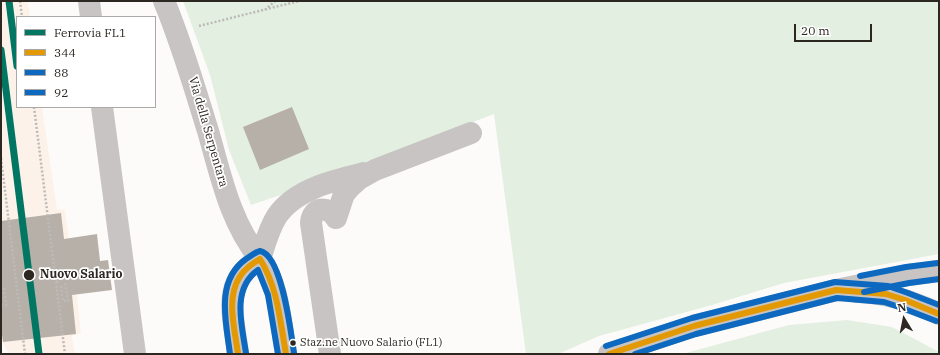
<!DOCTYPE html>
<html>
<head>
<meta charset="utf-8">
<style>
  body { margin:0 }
  #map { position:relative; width:940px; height:355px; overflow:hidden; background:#fdfbf9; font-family:"IBM Plex Serif",serif }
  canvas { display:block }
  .frame { position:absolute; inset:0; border:2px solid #2d2722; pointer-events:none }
  .legend { position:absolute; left:16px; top:16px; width:140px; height:92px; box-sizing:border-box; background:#fff; border:1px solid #aba9a7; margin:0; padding:5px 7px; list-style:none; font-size:12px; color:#2d2722 }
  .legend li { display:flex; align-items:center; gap:8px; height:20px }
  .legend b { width:20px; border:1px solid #aba9a7 }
  .north { position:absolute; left:884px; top:299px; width:40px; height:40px; -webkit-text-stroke:3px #fff; paint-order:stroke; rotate:350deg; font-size:11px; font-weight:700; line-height:16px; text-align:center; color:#2d2722 }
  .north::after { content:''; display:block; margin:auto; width:14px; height:18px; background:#2d2722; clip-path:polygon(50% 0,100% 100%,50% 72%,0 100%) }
  .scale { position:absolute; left:794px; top:24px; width:78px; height:18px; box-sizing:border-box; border:2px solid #2d2722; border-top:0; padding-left:5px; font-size:12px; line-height:14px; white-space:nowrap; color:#2d2722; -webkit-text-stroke:3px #fff; paint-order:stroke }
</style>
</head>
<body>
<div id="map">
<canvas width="940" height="355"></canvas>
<div class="frame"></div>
<ul class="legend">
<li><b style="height:5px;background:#007663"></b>Ferrovia FL1</li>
<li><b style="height:5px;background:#e39903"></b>344</li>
<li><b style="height:5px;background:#0c69bf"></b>88</li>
<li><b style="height:5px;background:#0c69bf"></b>92</li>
</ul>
<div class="north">N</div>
<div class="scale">20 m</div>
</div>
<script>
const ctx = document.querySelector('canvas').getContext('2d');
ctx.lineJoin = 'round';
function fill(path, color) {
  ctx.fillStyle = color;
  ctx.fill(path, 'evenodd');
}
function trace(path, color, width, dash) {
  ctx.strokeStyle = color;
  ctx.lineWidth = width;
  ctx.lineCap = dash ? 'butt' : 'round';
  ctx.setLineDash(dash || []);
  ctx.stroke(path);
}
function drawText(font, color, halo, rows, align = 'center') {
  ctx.font = font + ' "IBM Plex Serif",serif';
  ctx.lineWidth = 3.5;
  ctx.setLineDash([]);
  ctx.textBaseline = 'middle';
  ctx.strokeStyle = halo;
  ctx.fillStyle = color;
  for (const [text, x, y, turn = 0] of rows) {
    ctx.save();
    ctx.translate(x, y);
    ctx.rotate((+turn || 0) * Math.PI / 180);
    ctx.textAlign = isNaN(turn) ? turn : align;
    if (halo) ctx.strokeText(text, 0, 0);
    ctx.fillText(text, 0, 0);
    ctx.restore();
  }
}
fill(new Path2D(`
  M1,1H28L30,17H17V107H42L57,209L65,210L77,295L81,333L72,336L75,354H9L3,344L1,334Z`), '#fdf2e9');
fill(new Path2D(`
  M183,1H939V254L784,283L712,305L599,336L558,354H526L494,114L295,190L251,205L229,150L210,75Z
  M847,320L892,327L939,352V354H682L789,325Z`), '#e3efe0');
fill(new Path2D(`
  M292,107L309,149L260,170L243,127Z
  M61,213L64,239L97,234L100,261L108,260L112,290L72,295L76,334L3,342L1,327V221Z`), '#b7b0a8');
trace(new Path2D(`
  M20,1L22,17
  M265,10L275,1
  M199,26L299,1
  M34,107L65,354
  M1,158L25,354
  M56,282L60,281
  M61,286L63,301H68L65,282
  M1,305H6L4,287`), '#bcbab8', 2.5, [2, 2]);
trace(new Path2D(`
  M89,1L91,17
  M164,1C182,44 194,86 208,131C221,176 230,222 260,259
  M102,107L135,354
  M336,218L344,194L350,187L359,179L375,170L471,133
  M260,259C265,244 269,228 277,216C295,189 335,180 364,173
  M857,292C886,293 913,301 939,314
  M238,354C234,316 220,281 260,259C280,286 280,322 286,354
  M330,354L311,223C312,207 328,205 336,218
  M609,354L694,326L742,314L836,290L908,275L939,271`), '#c7c4c3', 22);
trace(new Path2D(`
  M238,354C235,330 226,299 239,278C244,269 252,264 260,259C278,288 280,321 286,354
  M609,354L694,326L836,290L886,294L905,300L939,314`), '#e39903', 6);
trace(new Path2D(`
  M864,292L909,283L939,279
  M246,353C242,326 231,289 258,270L268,295L278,354
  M635,354L696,334L837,298L884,302L902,308L936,321`), '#0c69bf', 6);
trace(new Path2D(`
  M860,276L906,267L938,263
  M606,346L692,318L835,282L888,286L908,293L939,305
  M230,354C226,322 215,281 246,259C251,256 255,252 260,251C282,255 291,333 294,353`), '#0c69bf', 6);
trace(new Path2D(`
  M9,1L17,66
  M1,50L39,354`), '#007663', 7);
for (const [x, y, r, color] of [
  [29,275,6,"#2d2722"],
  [293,343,3.5,"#2d2722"]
]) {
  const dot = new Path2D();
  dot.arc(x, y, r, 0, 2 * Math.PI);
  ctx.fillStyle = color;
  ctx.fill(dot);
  trace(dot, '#fff', 1.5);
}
drawText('11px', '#2d2722', '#fff', [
  ["Staz.ne Nuovo Salario (FL1)",300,343]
], 'left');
drawText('12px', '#2d2722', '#fff', [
  ["Via della Serpentara",208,132,74]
]);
drawText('bold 12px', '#2d2722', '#fff', [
  ["Nuovo Salario",40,275]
], 'left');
</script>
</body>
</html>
